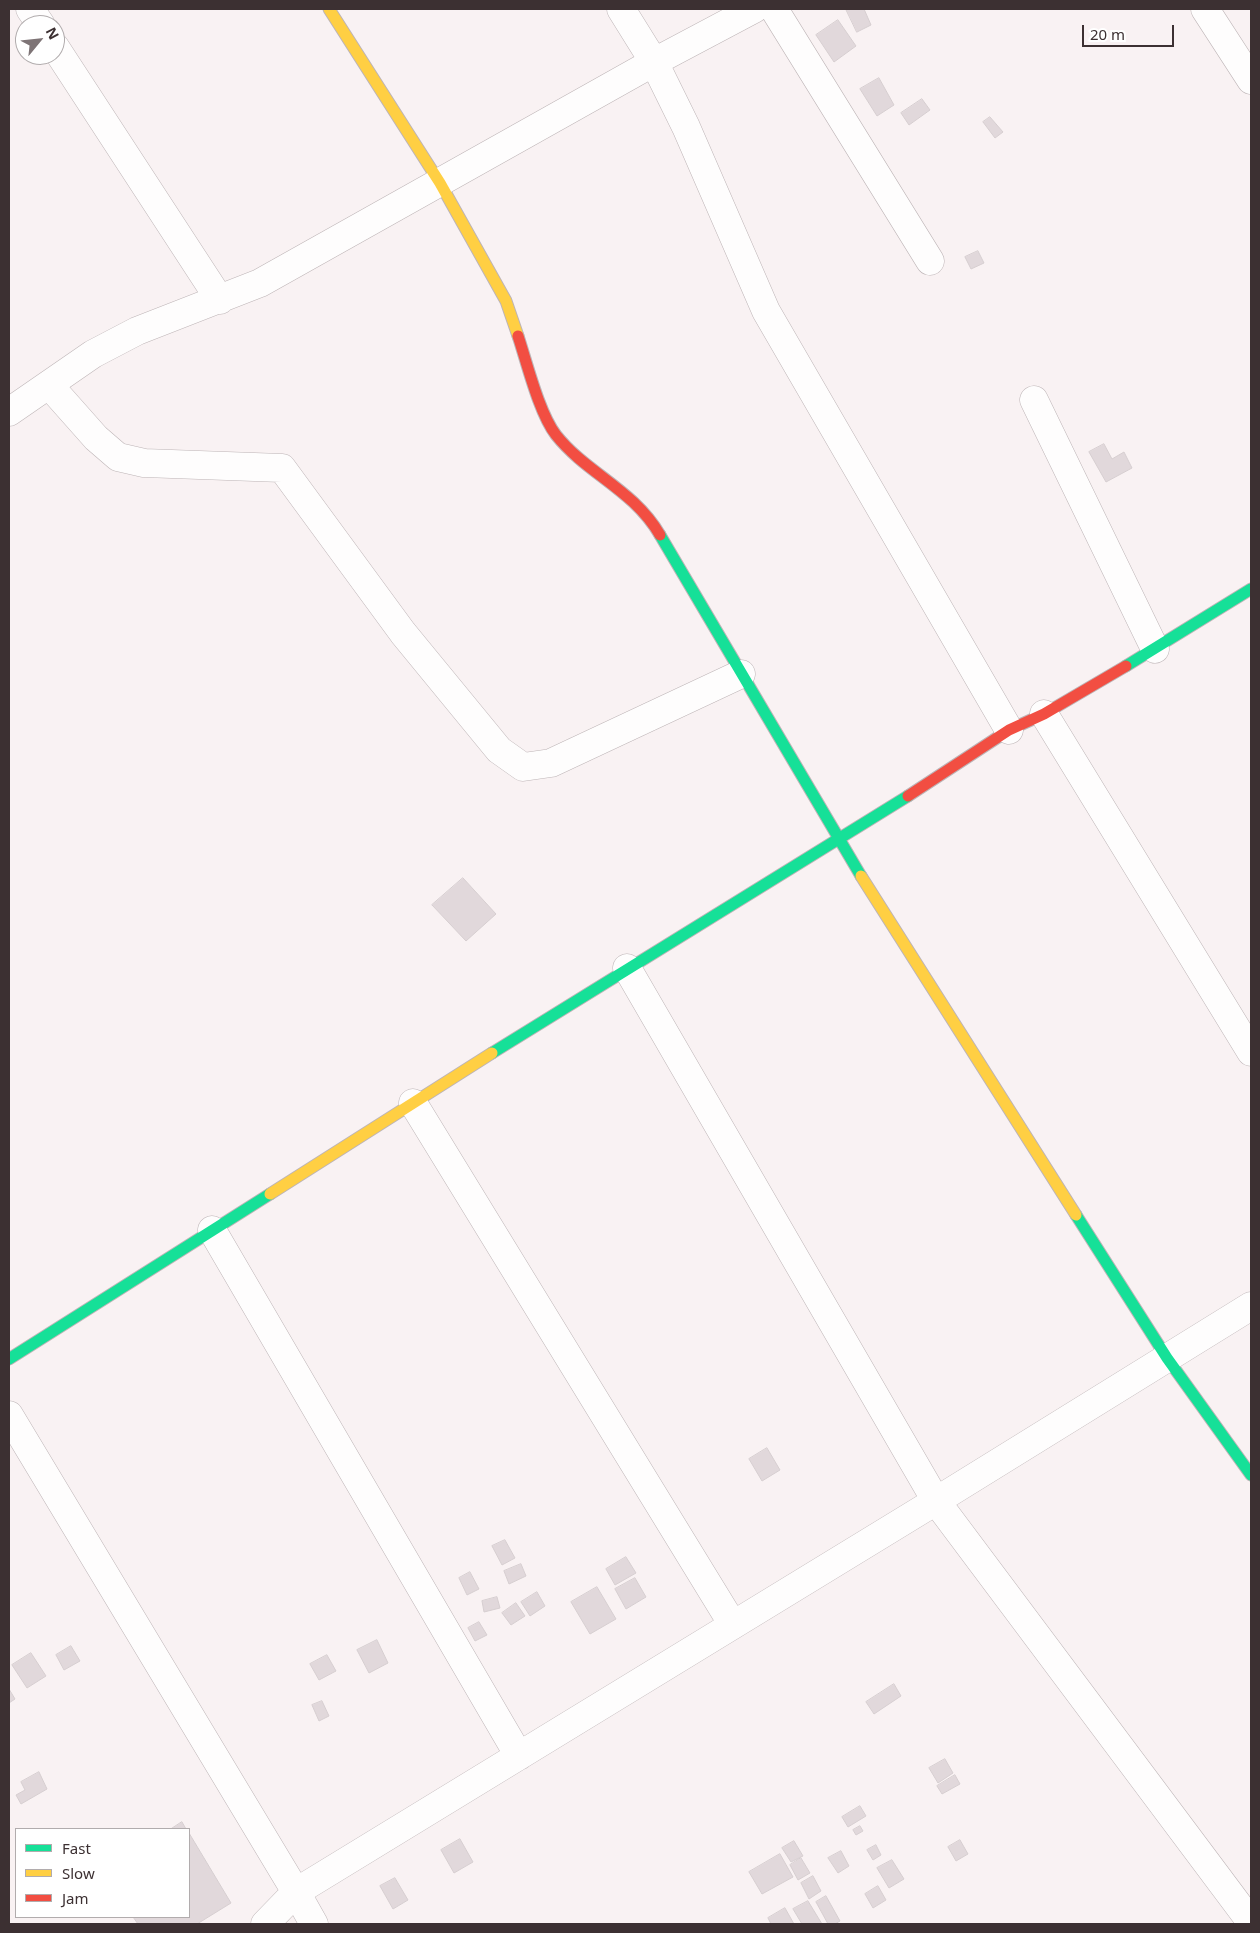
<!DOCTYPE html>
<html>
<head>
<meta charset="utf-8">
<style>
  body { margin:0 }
  #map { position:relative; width:1260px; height:1933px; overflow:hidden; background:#f9f2f3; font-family:"Noto Sans",sans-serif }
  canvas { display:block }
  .frame { position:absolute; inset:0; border:10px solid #3c3032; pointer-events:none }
  .legend { position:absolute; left:15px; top:1828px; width:175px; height:90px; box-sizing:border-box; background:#fff; border:1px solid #b1acad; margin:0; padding:6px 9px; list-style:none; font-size:15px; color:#3c3032 }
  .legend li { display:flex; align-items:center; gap:10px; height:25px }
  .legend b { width:25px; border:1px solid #b1acad }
  .north { position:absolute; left:15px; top:15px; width:50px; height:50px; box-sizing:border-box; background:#fff; border:1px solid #b1acad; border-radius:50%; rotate:62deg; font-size:14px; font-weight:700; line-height:20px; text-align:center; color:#3c3032 }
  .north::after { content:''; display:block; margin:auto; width:18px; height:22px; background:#7e7476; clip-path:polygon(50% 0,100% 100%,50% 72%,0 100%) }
  .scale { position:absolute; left:1082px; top:25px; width:92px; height:22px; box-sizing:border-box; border:2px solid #3c3032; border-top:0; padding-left:6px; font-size:15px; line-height:18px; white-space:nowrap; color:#3c3032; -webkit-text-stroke:4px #fff; paint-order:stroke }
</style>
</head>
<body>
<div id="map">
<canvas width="1260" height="1933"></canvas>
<div class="frame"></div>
<ul class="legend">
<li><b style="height:6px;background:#16e098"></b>Fast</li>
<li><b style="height:6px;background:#ffcf43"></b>Slow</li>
<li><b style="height:6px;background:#f24e42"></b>Jam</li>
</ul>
<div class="north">N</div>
<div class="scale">20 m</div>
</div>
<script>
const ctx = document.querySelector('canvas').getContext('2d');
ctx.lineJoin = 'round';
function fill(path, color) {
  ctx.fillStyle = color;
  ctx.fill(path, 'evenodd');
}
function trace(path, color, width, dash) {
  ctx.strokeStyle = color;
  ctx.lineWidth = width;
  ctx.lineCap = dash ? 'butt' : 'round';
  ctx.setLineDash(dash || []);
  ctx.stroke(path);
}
const building = new Path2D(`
  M846,9H864L871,25L857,32Z
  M838,20L856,46L834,62L816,35Z
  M879,78L894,105L877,116L860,89Z
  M922,99L930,110L909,125L901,113Z
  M990,117L1003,132L995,138L983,122Z
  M978,251L984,263L971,269L965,257Z
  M1104,444L1112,459L1124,452L1132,468L1106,482L1089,452Z
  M463,878L496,914L466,941L432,905Z
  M767,1448L780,1470L762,1481L749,1459Z
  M505,1540L515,1558L502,1565L492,1546Z
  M626,1557L636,1573L615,1585L606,1569Z
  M521,1564L526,1576L509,1584L504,1571Z
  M470,1572L479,1589L467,1595L459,1578Z
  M635,1578L646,1597L626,1609L615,1589Z
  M597,1587L616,1619L590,1634L571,1602Z
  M537,1592L545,1606L530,1616L521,1602Z
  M497,1597L500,1608L484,1612L482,1601Z
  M516,1603L525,1616L511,1625L502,1613Z
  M479,1622L487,1635L475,1641L468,1628Z
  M377,1640L388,1663L369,1673L357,1650Z
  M71,1646L80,1661L64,1670L56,1655Z
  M31,1653L46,1676L27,1688L12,1665Z
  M327,1655L336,1671L319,1680L310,1664Z
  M894,1684L901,1696L874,1714L866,1702Z
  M9,1689L15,1699L9,1703Z
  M322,1701L329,1716L319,1721L312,1705Z
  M945,1759L953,1773L938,1783L929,1768Z
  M39,1772L47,1789L21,1804L16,1795L25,1790L21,1782Z
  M955,1775L960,1784L942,1794L937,1786Z
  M860,1806L866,1816L848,1827L842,1817Z
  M182,1822L186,1829H171Z
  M860,1826L863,1831L856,1835L853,1830Z
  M189,1833L231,1903L197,1924H138L133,1917H189Z
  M460,1839L473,1862L454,1873L441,1850Z
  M960,1840L968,1854L956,1861L948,1847Z
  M794,1841L803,1856L791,1862L782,1848Z
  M876,1845L881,1855L873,1860L867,1850Z
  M841,1851L849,1866L838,1873L828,1858Z
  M780,1854L793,1877L762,1894L749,1872Z
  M801,1858L810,1873L798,1880L790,1865Z
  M892,1860L904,1879L889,1888L877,1868Z
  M813,1876L821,1891L809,1899L801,1883Z
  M395,1878L408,1900L393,1909L380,1886Z
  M878,1886L886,1900L873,1908L865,1894Z
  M826,1896L840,1921L835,1924H828L816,1902Z
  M808,1901L822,1924H802L793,1909Z
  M785,1908L794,1924H771L768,1918Z`);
fill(building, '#e1d8db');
trace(building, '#d6ced0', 1);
const street = new Path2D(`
  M30,9L41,25
  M621,9L654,62L686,127L766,311L1009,730
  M774,9L930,261
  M1205,9L1251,80
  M55,47L220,300
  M49,385L96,438L118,457L144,463L282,468L403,633L499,750L523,767L551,763L741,674
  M1034,400L1155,649
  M9,412L93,354L137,331L260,283L654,62L754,9
  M1044,714L1251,1052
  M627,968L936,1501L1251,1922
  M413,1103L733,1625
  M212,1230L519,1756
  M9,1415L296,1892L314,1924
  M265,1924L296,1892L936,1501L1251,1306`);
const fast = new Path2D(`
  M660,535L861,876
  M1126,666L1251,589
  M492,1053L908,796
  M1076,1215L1167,1358L1251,1475
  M9,1359L270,1194`);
const slow = new Path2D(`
  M329,9L440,183L506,301L518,336
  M861,876L1076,1215
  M270,1194L492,1053`);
const jam = new Path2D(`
  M518,336C527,363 539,413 556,435C587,474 633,489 660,535
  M908,796L1009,730L1044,714L1126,666`);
trace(street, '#bdb4b6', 29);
trace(fast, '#bdb4b6', 13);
trace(slow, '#bdb4b6', 13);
trace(jam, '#bdb4b6', 13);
trace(street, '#fefdfd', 28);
trace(fast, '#16e098', 11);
trace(slow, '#ffcf43', 11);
trace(jam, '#f24e42', 11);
</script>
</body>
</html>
